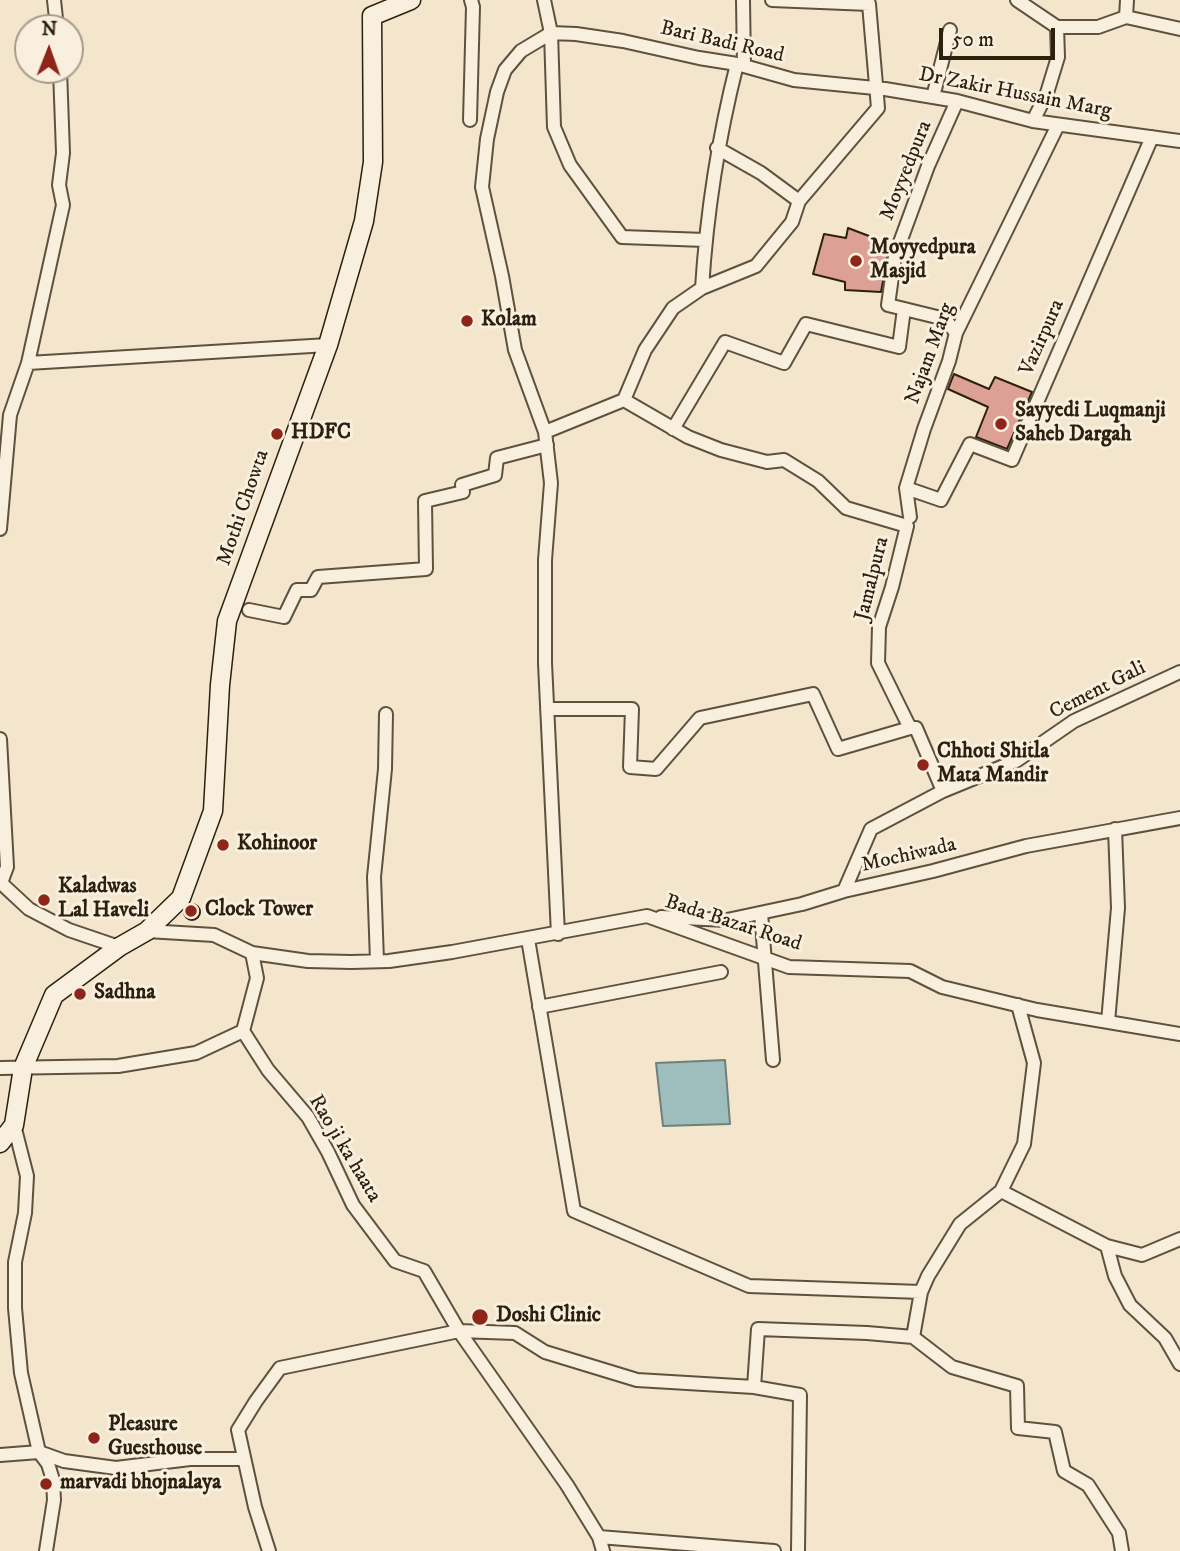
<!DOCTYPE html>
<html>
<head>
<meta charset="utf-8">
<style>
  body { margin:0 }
  #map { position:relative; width:1180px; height:1551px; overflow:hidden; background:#f4e6cc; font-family:"IM FELL DW Pica",serif }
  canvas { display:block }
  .north { position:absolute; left:14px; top:14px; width:70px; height:70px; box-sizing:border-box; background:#f8efde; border:2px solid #a69c8b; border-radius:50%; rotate:1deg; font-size:19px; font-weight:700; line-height:28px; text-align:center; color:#2c200f }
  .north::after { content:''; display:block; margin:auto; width:24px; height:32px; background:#8f2418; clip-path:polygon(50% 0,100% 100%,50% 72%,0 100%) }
  .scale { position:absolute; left:939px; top:28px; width:116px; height:32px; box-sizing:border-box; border:4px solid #2c200f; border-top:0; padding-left:9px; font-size:21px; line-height:24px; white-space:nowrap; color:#2c200f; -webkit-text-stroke:5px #f8efde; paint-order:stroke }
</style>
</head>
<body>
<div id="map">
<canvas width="1180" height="1551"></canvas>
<div class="north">N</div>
<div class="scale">50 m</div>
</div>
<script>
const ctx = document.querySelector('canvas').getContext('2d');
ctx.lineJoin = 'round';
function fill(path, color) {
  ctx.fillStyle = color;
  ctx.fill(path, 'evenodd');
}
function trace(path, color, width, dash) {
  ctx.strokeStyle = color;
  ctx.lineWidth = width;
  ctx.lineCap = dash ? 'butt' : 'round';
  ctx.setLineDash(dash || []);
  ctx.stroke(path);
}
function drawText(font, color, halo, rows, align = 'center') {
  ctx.font = font + ' "IM FELL DW Pica",serif';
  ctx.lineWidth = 6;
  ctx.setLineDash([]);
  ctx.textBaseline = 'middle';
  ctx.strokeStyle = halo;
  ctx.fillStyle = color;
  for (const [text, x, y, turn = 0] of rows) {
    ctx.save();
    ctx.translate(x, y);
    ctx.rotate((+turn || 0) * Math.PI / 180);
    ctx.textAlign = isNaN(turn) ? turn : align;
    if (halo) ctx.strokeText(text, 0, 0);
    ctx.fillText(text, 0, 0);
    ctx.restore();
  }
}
const water = new Path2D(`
  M725,1060L730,1124L663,1126L656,1063Z`);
fill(water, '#9ebebe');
trace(water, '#707f78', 2);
const building = new Path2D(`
  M848,228L890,244L881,292L845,290V282L813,274L824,234L846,238Z
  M954,374L989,389L995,377L1032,392L1007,449L976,437L988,407L948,389Z
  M184 912a8 8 0 1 1 16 0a8 8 0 1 1-16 0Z`);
fill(building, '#dca094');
trace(building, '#2c200f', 2);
const street = new Path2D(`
  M54,0L57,28
  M544,0L551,33L554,127L570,165L622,237L705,240
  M743,0L744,66
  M772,0L869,4L878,108L799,201
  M1017,0L1057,27
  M1126,17L1180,29
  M1126,17L1127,0
  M933,97L950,30
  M470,120L473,7L471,0
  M1033,121L1047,93L1058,57L1057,27H1098L1126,17
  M702,288C707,210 718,139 737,64
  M956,333L945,319L888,305L895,256L928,166L957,101
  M28,363L328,345
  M624,400L688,437L721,450L767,462L784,460L818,481L846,508L907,526L892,587L879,627L878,663L910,728H916L943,791
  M673,429L725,342L784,363L806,324L899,347L904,309
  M545,432L624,400L645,350L673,308L702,288L756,266L792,222L799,201L761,173L717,148
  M906,488L941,500L970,444L1012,460L1152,137
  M910,517L906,488L924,429L949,361L956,333L1058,125
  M0,529L10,415L28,363L63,205L59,185L63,153L60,70
  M249,610L284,617L297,590H311L318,577L426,569L425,501L463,492L462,485L495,475L497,458L547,445
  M547,709H632L630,767L656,769L700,718L813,694L838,749L910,728
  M0,739L7,867L1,883L29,909L69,930L119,947
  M844,891L871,829L943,791L1016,761L1074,721L1180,672
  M761,913L773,1060
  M661,917L727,920L802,904L844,891L933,871L1026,846L1180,818
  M147,931L214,935L252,953L308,961L351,962L389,961L452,952L647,916L789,967L910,971L942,987L1037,1010L1180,1034
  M558,934L545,663V560L551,483L545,432L515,350L502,276L482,187L487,139L497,92L505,70L521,51L551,33L576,34L623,41L699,58L737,64L794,80L885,89L957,101L1033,121L1180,141
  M528,939L574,1211L749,1286L921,1292
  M252,953L257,978L243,1031L268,1070L308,1117L328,1152L353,1205L395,1261L424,1271L459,1331L567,1485L599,1537L603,1551
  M377,961L374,877L385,769L386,714
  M539,1007L721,972
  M1108,1022L1118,908L1115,829
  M0,1068L118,1066L196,1053L243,1031
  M14,1125L27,1176L25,1213L15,1262V1308L21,1373L39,1452L48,1464L53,1480L54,1500L46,1551
  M1001,1191L1107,1246L1142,1255L1180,1239
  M1107,1246L1115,1276L1130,1305L1165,1338L1180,1364
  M913,1337L921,1292L928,1276L960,1224L1001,1191L1024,1144L1034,1063L1018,1005
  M754,1387L800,1395L798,1551
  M0,1455L39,1452L64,1461L116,1468L190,1459H244
  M599,1537L774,1551
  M269,1551L255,1507L238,1430L256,1401L280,1368L459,1331L515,1333L545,1352L637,1380L754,1387L758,1329L867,1333L913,1337L952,1367L1017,1386L1018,1428L1055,1432L1064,1471L1088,1485L1119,1533L1122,1551`);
const secondary = new Path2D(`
  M0,1143L14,1125L23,1068L54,995L119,947L147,931L181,898L213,811L220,685L227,621L328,345L364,221L373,162L372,16L411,0`);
trace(street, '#5e523e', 16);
trace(secondary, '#2c200f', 21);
trace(street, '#f8efde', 12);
trace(secondary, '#f8efde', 18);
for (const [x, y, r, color] of [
  [856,261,7,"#8f2418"],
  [467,321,7,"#8f2418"],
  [1001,424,7,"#8f2418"],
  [277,434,7,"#8f2418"],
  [923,765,7,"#8f2418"],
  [223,845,7,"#8f2418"],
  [44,900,7,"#8f2418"],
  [191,911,7,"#8f2418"],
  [80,994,7,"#8f2418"],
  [480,1317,9,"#8f2418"],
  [94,1438,7,"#8f2418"],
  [46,1484,7,"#8f2418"]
]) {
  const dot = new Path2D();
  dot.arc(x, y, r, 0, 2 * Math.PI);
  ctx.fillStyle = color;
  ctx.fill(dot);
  trace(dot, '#f8efde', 2.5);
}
drawText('21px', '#2c200f', '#f8efde', [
  ["Bari Badi Road",722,43,13],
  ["Dr Zakir Hussain Marg",1015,94,11],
  ["Moyyedpura",907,171,-68],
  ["Vazirpura",1043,338,-66],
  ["Najam Marg",931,354,-70],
  ["Mothi Chowta",244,508,-71],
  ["Jamalpura",873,579,-76],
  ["Cement Gali",1098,691,-27],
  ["Mochiwada",909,856,-13],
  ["Bada Bazar Road",733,924,18],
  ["Rao ji ka haata",344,1149,59]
]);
drawText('bold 21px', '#2c200f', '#f8efde', [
  ["Moyyedpura",870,249],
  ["Masjid",870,273],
  ["Kolam",481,321],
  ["Sayyedi Luqmanji",1015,412],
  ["Saheb Dargah",1015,436],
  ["HDFC",291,434],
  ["Chhoti Shitla",937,753],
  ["Mata Mandir",937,777],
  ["Kohinoor",237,845],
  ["Kaladwas",58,888],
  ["Lal Haveli",58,912],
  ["Clock Tower",205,911],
  ["Sadhna",94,994],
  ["Doshi Clinic",496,1317],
  ["Pleasure",108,1426],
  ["Guesthouse",108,1450],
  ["marvadi bhojnalaya",60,1484]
], 'left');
</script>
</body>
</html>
